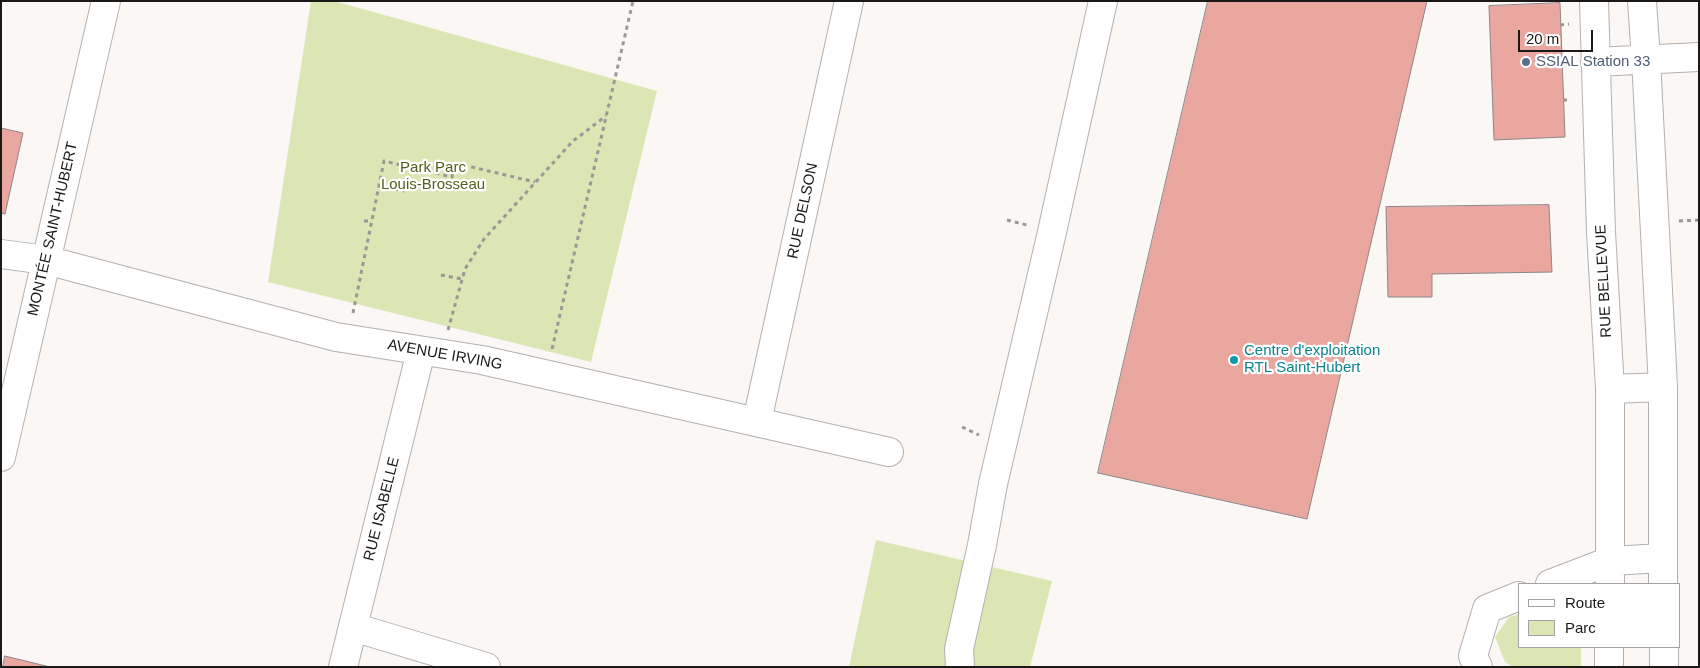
<!DOCTYPE html>
<html>
<head>
<meta charset="utf-8">
<style>
  body { margin:0 }
  #map { position:relative; width:1700px; height:668px; overflow:hidden; background:#faf7f5; font-family:Arial,sans-serif }
  canvas { display:block }
  .frame { position:absolute; inset:0; border:2px solid #1a1918; pointer-events:none }
  .legend { position:absolute; left:1518px; top:583px; width:162px; height:65px; box-sizing:border-box; background:#fff; border:1px solid #a3a3a3; margin:0; padding:6px 9px; list-style:none; font-size:15px; color:#1a1918 }
  .legend li { display:flex; align-items:center; gap:10px; height:25px }
  .legend b { width:25px; border:1px solid #a3a3a3 }
  .scale { position:absolute; left:1518px; top:30px; width:75px; height:22px; box-sizing:border-box; border:2px solid #1a1918; border-top:0; padding-left:6px; font-size:15px; line-height:18px; white-space:nowrap; color:#1a1918; -webkit-text-stroke:4px #fff; paint-order:stroke }
</style>
</head>
<body>
<div id="map">
<canvas width="1700" height="668"></canvas>
<div class="frame"></div>
<ul class="legend">
<li><b style="height:6px;background:#fff"></b>Route</li>
<li><b style="height:14px;background:#dce6b5"></b>Parc</li>
</ul>
<div class="scale">20 m</div>
</div>
<script>
const ctx = document.querySelector('canvas').getContext('2d');
ctx.lineJoin = 'round';
function fill(path, color) {
  ctx.fillStyle = color;
  ctx.fill(path, 'evenodd');
}
function trace(path, color, width, dash) {
  ctx.strokeStyle = color;
  ctx.lineWidth = width;
  ctx.lineCap = dash ? 'butt' : 'round';
  ctx.setLineDash(dash || []);
  ctx.stroke(path);
}
function drawText(font, color, halo, rows, align = 'center') {
  ctx.font = font + ' Arial,sans-serif';
  ctx.lineWidth = 4.5;
  ctx.setLineDash([]);
  ctx.textBaseline = 'middle';
  ctx.strokeStyle = halo;
  ctx.fillStyle = color;
  for (const [text, x, y, turn = 0] of rows) {
    ctx.save();
    ctx.translate(x, y);
    ctx.rotate((+turn || 0) * Math.PI / 180);
    ctx.textAlign = isNaN(turn) ? turn : align;
    if (halo) ctx.strokeText(text, 0, 0);
    ctx.fillText(text, 0, 0);
    ctx.restore();
  }
}
fill(new Path2D(`
  M311,1H334L657,91L591,362L268,282Z
  M876,540L1052,581L1030,667H849Z
  M1519,614V647H1581V667H1513L1505,662L1495,637L1509,617Z`), '#dce6b5');
const building = new Path2D(`
  M1208,1H1427L1307,519L1098,473Z
  M1560,3L1565,137L1494,140L1489,6Z
  M1,128L23,133L5,214L1,213Z
  M1549,205L1552,272L1432,274V297H1388L1386,207Z
  M5,656L50,667H3Z`);
fill(building, '#eaa7a0');
trace(building, '#8b8787', 1);
const minor = new Path2D(`
  M1594,1L1601,232L1610,389V584
  M1642,1L1646,59L1663,387V584
  M1595,62L1699,57
  M1,254L46,260L336,337L482,360L889,452
  M1610,389L1663,387
  M757,421L849,1
  M1,457L106,1
  M1550,584L1610,561L1663,558
  M353,627L486,667
  M1664,647V667
  M343,667L421,351
  M960,667L959,649L982,545L993,484L1052,232L1103,1
  M1478,667L1473,656L1487,609L1519,596
  M1609,667V647`);
trace(minor, '#b4b0af', 30);
trace(new Path2D(`
  M1560,25L1569,24
  M1563,100H1571
  M379,186L405,191
  M1007,220L1027,225
  M364,221H372
  M1679,221L1699,220
  M441,275L462,279
  M353,313L384,161L452,177L455,163L535,182
  M448,330L465,269L484,239L573,141L606,116
  M552,349L633,1
  M962,427L979,435`), '#9a9896', 3, [4, 4]);
trace(minor, '#fff', 28);
for (const [x, y, r, color] of [
  [1526,62,5,"#5c6f8a"],
  [1234,360,5,"#0f9aa8"]
]) {
  const dot = new Path2D();
  dot.arc(x, y, r, 0, 2 * Math.PI);
  ctx.fillStyle = color;
  ctx.fill(dot);
  trace(dot, '#fff', 2);
}
drawText('15px', '#4e5e75', '#fff', [
  ["SSIAL Station 33",1536,62]
], 'left');
drawText('15px', '#555e1c', '#fff', [
  ["Park Parc",433,168],
  ["Louis-Brosseau",433,185]
]);
drawText('15px', '#1a1918', '#fff', [
  ["RUE DELSON",803,211,-78],
  ["MONTÉE SAINT-HUBERT",53,229,-77],
  ["RUE BELLEVUE",1604,281,-93],
  ["AVENUE IRVING",445,355,10],
  ["RUE ISABELLE",382,509,-76]
]);
drawText('15px', '#0d838f', '#fff', [
  ["Centre d'exploitation",1244,351],
  ["RTL Saint-Hubert",1244,368]
], 'left');
</script>
</body>
</html>
